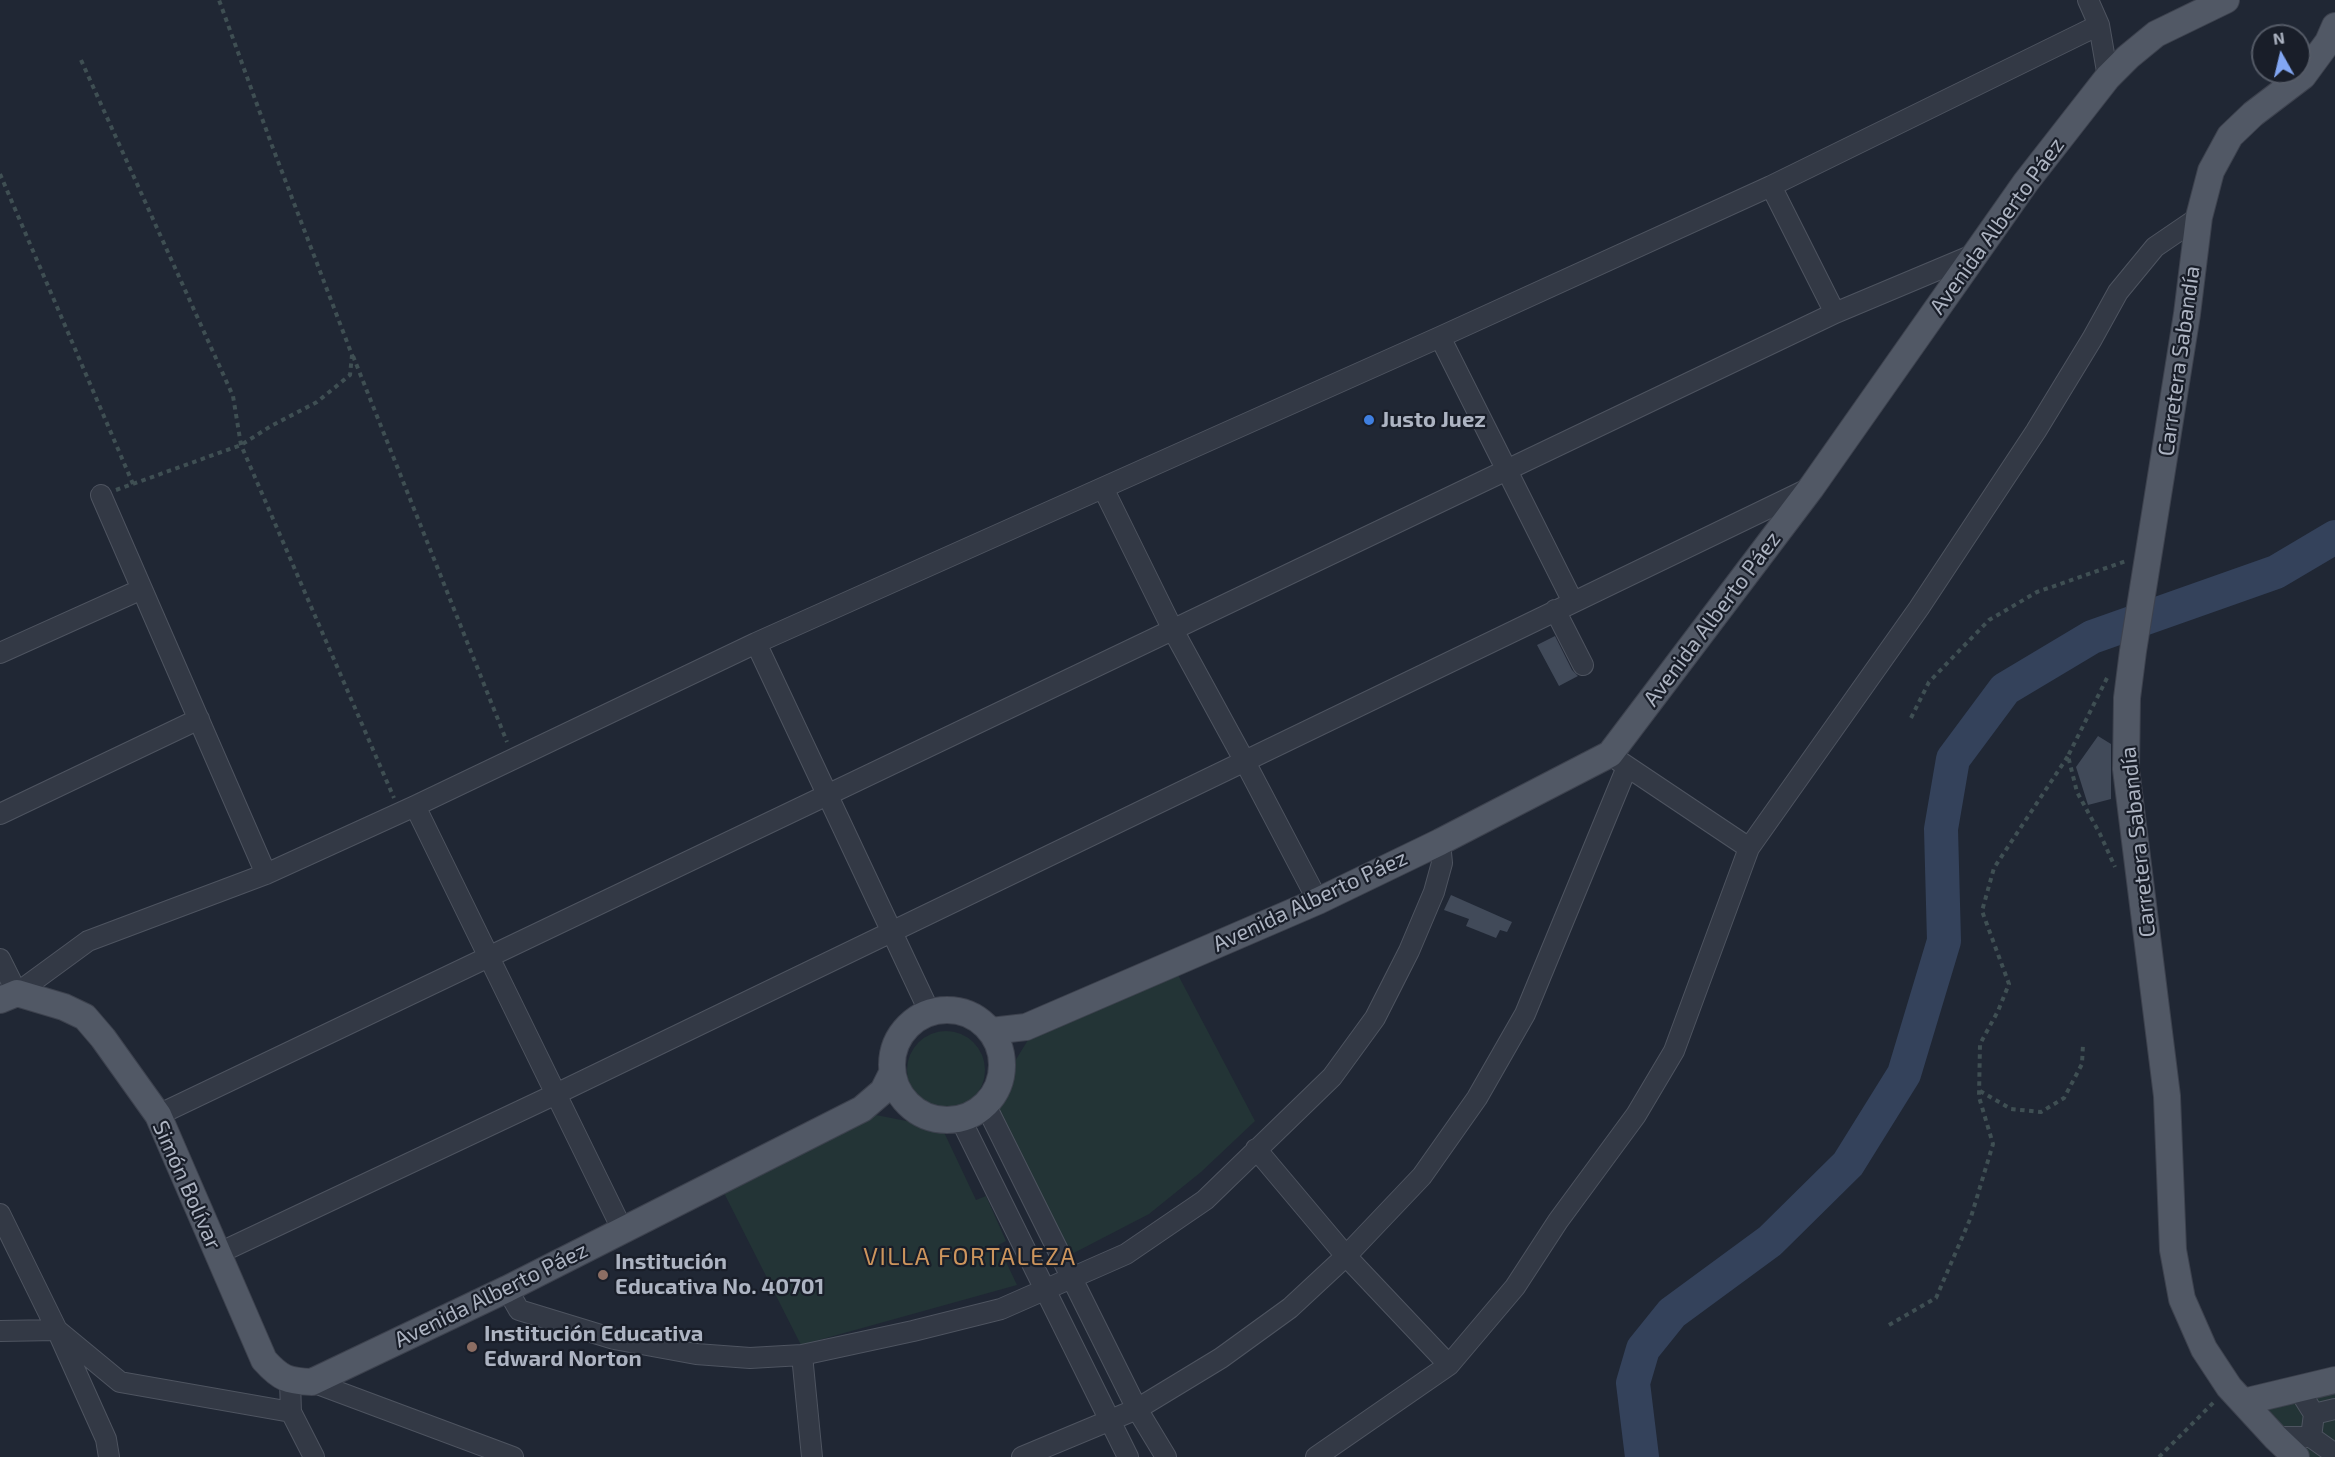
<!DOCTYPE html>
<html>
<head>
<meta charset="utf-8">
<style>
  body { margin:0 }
  #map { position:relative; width:2335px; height:1457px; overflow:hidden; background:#202734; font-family:"Exo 2",sans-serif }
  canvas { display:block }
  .north { position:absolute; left:2251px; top:24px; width:60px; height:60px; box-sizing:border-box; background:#191e29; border:2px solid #545a66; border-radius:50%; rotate:352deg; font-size:16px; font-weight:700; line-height:24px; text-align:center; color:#adb4c2 }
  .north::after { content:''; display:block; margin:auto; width:21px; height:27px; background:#82a6f2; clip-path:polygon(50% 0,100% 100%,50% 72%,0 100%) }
</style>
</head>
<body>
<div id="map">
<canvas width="2335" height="1457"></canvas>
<div class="north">N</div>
</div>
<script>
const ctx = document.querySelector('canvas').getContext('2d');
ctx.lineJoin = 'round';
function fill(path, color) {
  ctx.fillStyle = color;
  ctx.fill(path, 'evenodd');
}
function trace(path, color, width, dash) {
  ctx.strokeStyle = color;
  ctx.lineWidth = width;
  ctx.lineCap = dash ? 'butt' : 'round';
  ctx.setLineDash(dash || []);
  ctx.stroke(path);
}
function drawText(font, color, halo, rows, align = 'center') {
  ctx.font = font + ' "Exo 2",sans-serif';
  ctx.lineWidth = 4.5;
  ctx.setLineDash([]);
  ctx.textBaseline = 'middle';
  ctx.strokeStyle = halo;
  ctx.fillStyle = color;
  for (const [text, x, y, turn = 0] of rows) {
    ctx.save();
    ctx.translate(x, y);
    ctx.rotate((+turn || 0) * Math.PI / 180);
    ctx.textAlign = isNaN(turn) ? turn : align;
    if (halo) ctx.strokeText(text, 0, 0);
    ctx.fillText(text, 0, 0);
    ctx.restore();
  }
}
fill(new Path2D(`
  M1177,973L1255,1121L1201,1172L1149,1214L1068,1256L992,1118L1012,1066L1028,1040Z
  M907 1070a39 39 0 1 1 78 0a39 39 0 1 1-78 0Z
  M876,1115L942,1128L976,1200L986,1196L1006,1241L998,1245L1017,1285L801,1345L723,1191Z
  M2335,1388V1457H2310L2264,1404Z`), '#233436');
trace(new Path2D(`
  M1642,1457L1633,1383L1643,1349L1672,1313L1770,1241L1848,1164L1904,1074L1944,941L1941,829L1953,759L2005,689L2092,637L2276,572L2335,537`), '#34425b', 34);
fill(new Path2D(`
  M1555,636L1572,670L1578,676L1559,686L1537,645Z
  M2098,736L2111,744V799L2088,805L2076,767Z
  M1451,895L1512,922L1507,932L1500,930L1496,938L1466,926L1469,919L1444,910Z`), '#414a59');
const minor = new Path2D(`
  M2088,0L2099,25L2108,77
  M1771,186L1835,313
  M1440,337L1573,602
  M1103,488L1173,630L1244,760L1318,901
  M101,495L266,874
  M1555,610L1583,665
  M756,643L930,1013
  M0,653L142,589
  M1619,761L1749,848
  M415,806L623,1231
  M0,814L199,719
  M0,959L17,993L88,941L266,874L415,806L756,643L1440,337L1771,186L2099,25
  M985,1104L1137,1409L1166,1457
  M158,1115L1835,313L1973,255
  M960,1118L1128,1457
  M1256,1149L1346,1256L1449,1365
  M0,1214L57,1330L106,1439L109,1457
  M217,1254L556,1094L1810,488
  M507,1289L519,1310L614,1339L696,1354L750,1358L802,1355L913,1331L1001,1309L1126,1254L1205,1200L1332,1077L1375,1018L1409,951L1434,892L1442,863L1440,842
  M0,1331L57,1330L120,1382L291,1412
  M802,1355L812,1457
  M290,1381L291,1412L314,1457
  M312,1382L513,1457
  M2299,1390L2314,1414L2311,1437
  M2314,1414L2335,1409
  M2275,1437H2311L2335,1454
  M1022,1457L1137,1409L1221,1358L1290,1308L1346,1256L1422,1176L1477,1098L1525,1014L1627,767
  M1316,1457L1449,1365L1515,1287L1558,1221L1636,1115L1674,1051L1749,848L1919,608L2036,431L2092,339L2118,292L2155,247L2199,217`);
const major = new Path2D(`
  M0,1000L17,993L64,1007L85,1017L103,1038L158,1115L264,1360C281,1379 288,1381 312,1382L507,1289L862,1109L883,1091L892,1073
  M892 1065a55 55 0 1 1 110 0a55 55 0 1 1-110 0Z
  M991,1031L1026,1027L1318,901L1440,842L1610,754L1811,488L2026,182L2108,77L2128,57L2156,34L2226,0
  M2243,1402L2335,1380
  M2296,1457L2275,1437L2229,1387L2204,1349L2182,1299L2173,1250L2167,1096L2126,769L2127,698L2133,651L2187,314L2199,217L2211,171L2230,136L2253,114L2303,76L2328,42L2335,26`);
trace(minor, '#4e5460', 22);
trace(major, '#3d424e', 28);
trace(new Path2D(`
  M81,60L233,396L241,445L394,798
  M0,174L133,484
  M353,356L507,742
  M116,490L241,445L271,426L317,402L350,375L352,355L271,143L219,0
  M2107,678L2068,756L2077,792L2100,834L2115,867
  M1911,718L1929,682L1989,620L2037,592L2126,561
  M1980,1091L2011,1109L2041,1112L2064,1098L2082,1064L2083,1044
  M1889,1325L1936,1298L1971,1217L1993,1144L1979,1097L1980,1044L1998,1011L2009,984L1982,911L1994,868L2068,756
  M2159,1457L2214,1402`), '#3f4f53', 4, [4.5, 4.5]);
trace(minor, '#333945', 20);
trace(major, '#515865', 26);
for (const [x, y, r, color] of [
  [1369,420,6,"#3f7fe0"],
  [603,1275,6,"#8d6e63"],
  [472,1347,6,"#8d6e63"]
]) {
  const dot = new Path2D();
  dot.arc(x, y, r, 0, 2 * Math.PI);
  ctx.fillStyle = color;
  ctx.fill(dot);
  trace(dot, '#191e29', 2);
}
drawText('22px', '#adb4c2', '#191e29', [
  ["Avenida Alberto Páez",1997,226,-54],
  ["Carretera Sabandía",2179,361,-82],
  ["Avenida Alberto Páez",1712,619,-53],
  ["Carretera Sabandía",2138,842,-96],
  ["Avenida Alberto Páez",1310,901,-25],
  ["Simón Bolívar",187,1185,66],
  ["Avenida Alberto Páez",491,1295,-26]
]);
drawText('bold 22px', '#adb4c2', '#191e29', [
  ["Justo Juez",1381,420],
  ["Institución",615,1262],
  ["Educativa No. 40701",615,1287],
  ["Institución Educativa",484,1334],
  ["Edward Norton",484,1359]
], 'left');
ctx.letterSpacing = '1.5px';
drawText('24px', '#cd955d', '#191e29', [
  ["VILLA FORTALEZA",970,1257]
]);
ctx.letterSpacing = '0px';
</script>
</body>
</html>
